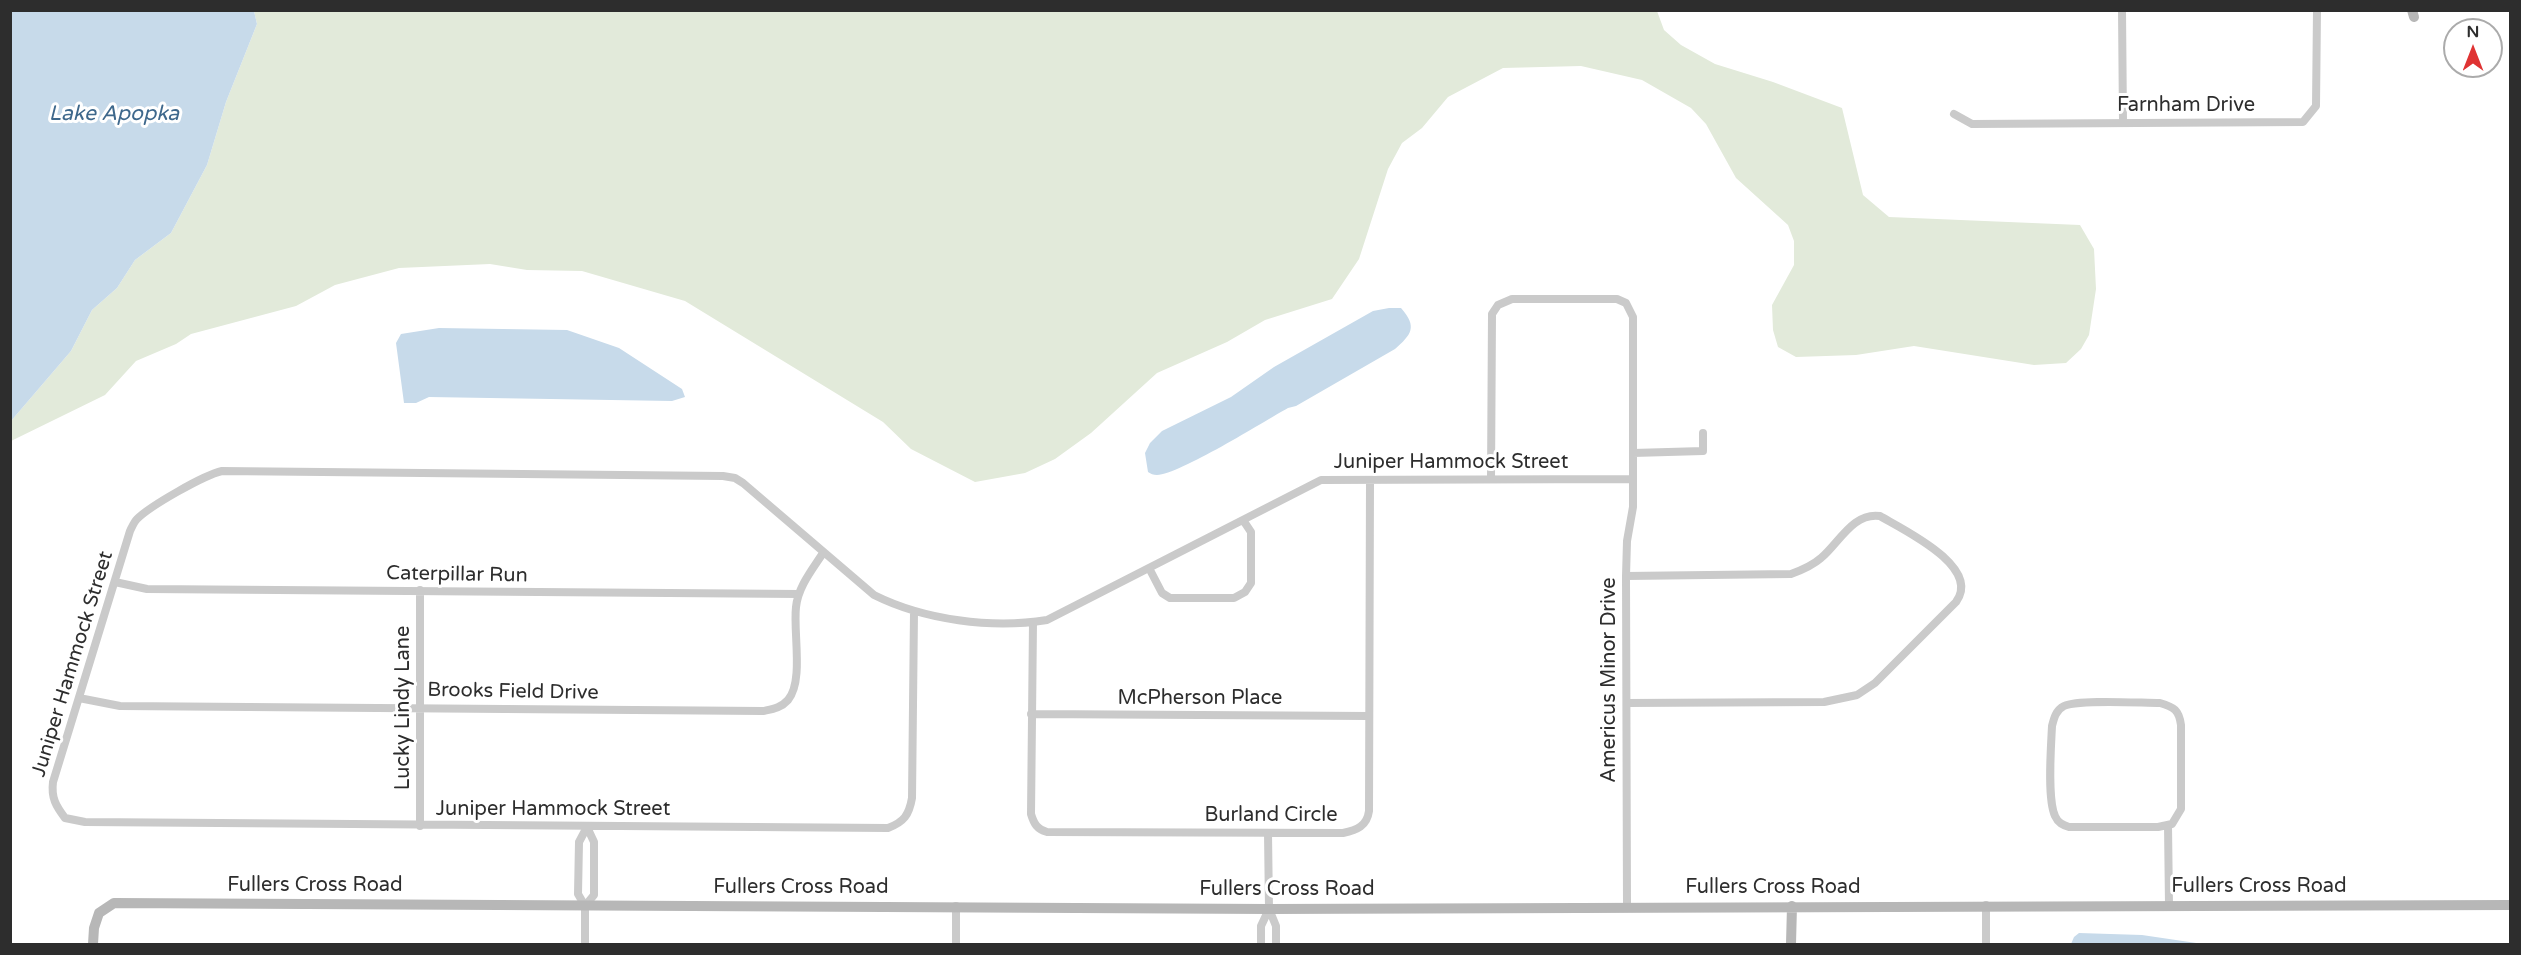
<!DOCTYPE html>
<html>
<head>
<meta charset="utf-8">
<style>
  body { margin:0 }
  #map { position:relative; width:2521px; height:955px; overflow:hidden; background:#fff; font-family:"Varela Round",sans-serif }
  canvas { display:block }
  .frame { position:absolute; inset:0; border:12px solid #2d2d2d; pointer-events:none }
  .north { position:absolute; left:2443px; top:18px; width:60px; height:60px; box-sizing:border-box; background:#fff; border:2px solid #ababab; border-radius:50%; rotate:0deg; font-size:16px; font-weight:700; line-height:24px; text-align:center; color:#2d2d2d }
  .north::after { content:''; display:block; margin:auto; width:21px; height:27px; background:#df3333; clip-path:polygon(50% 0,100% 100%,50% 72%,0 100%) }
</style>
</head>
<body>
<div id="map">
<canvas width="2521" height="955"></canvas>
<div class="frame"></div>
<div class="north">N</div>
</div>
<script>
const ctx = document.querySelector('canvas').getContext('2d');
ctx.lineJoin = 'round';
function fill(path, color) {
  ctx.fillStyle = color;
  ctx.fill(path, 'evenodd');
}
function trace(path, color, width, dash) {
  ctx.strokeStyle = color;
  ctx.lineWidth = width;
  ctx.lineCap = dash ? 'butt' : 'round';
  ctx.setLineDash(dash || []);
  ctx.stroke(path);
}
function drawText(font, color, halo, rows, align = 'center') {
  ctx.font = font + ' "Varela Round",sans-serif';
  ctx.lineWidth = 6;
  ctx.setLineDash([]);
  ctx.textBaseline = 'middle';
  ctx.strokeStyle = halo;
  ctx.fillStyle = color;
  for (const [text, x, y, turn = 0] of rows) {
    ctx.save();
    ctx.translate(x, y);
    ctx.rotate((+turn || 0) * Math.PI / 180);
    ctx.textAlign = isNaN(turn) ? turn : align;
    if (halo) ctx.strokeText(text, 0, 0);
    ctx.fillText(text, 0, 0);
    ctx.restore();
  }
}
fill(new Path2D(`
  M254,11H1657L1664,30L1681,45L1715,64L1773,82L1842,108L1863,195L1889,217L2080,225L2094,249L2096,289L2089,335L2081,349L2066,363L2034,365L1914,346L1856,355L1796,357L1778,347L1773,330L1772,305L1794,265V241L1788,225L1736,178L1706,124L1691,108L1642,80L1581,66L1503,68L1448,97L1422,128L1402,143L1388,169L1359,259L1332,299L1265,320L1227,342L1157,373L1091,433L1055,459L1025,473L975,482L911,449L883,422L685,301L582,271L527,270L490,264L399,268L335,285L296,306L191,334L176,344L136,361L105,395L11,441V421L71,351L92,310L117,288L135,260L171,233L207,165L226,102L257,24Z`), '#e2eada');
fill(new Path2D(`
  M11,10L254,11L257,24L226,102L207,165L171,233L135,260L117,288L92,310L71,351L11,421Z
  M1389,308H1401C1418,327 1411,335 1395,349L1296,406L1288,408C1263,422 1180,474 1157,475C1153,475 1151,474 1148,472L1145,453L1150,443L1162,431L1231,397L1274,367L1373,311Z
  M439,328L567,330L619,348L682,389L685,397L672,401L429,397L416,403H404L396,343L401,334Z
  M2079,933L2142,935L2203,944H2071L2074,937Z`), '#c7daea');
trace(new Path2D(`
  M2122,10L2123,122
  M1954,114L1972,124L2303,122L2316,106L2317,10
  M1633,453L1703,451V433
  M1491,479L1492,314L1498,305L1512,299H1617L1626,303L1633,317V507L1627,541L1626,576L1627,907
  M1149,568L1162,593L1170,598H1234L1245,592L1251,583V532L1243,520
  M1626,576L1791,574C1802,570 1812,566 1821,558C1839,543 1853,512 1880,516C1904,530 1982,567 1956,602L1875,683L1857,695L1824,702L1627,703
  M115,582L147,589L799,594
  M914,612L912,798C909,815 904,822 888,828L85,822L65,818C56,806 51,798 53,782L130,531C132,527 134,522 137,519C150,506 204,475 222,471L723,476L735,478L743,483L874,595C924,620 992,629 1047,620L1321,480L1633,479
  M1033,622L1031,814C1034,824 1037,829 1047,832L1343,833C1357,830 1367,826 1369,811L1370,480
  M79,698L120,706L763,711C772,709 781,708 788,700C804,681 793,632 796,607C798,587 812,570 823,553
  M2160,703C2174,707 2179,710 2181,725V809L2172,824L2158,827H2069C2063,825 2058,823 2055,816C2047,799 2051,747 2052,726C2054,718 2056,710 2064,706C2079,699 2140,703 2160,703Z
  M1031,714L1369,716
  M2168,825L2169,905
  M420,826V590
  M1268,833L1269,909L1276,926V944
  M956,906V944
  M585,944V906L578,894L579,842L587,827L594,842V895L585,906
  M1261,944V926L1269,909
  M1986,944V905`), '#cacaca', 8);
trace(new Path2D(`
  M2412,10L2414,17
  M93,944L94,928L99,913L114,903L1269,909L2510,905
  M1791,944L1792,906`), '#b7b7b7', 10);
drawText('20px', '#2d2d2d', '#fff', [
  ["Farnham Drive",2186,106],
  ["Juniper Hammock Street",1451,463],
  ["Caterpillar Run",457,575,1],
  ["Juniper Hammock Street",73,664,-73],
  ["Americus Minor Drive",1610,680,-90],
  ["Brooks Field Drive",513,692,1],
  ["McPherson Place",1200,699],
  ["Lucky Lindy Lane",404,708,-90],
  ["Juniper Hammock Street",553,810],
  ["Burland Circle",1271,816],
  ["Fullers Cross Road",315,886],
  ["Fullers Cross Road",2259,887],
  ["Fullers Cross Road",801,888],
  ["Fullers Cross Road",1773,888],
  ["Fullers Cross Road",1287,890]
]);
drawText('italic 21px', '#3e688c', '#fff', [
  ["Lake Apopka",114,114]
]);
</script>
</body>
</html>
